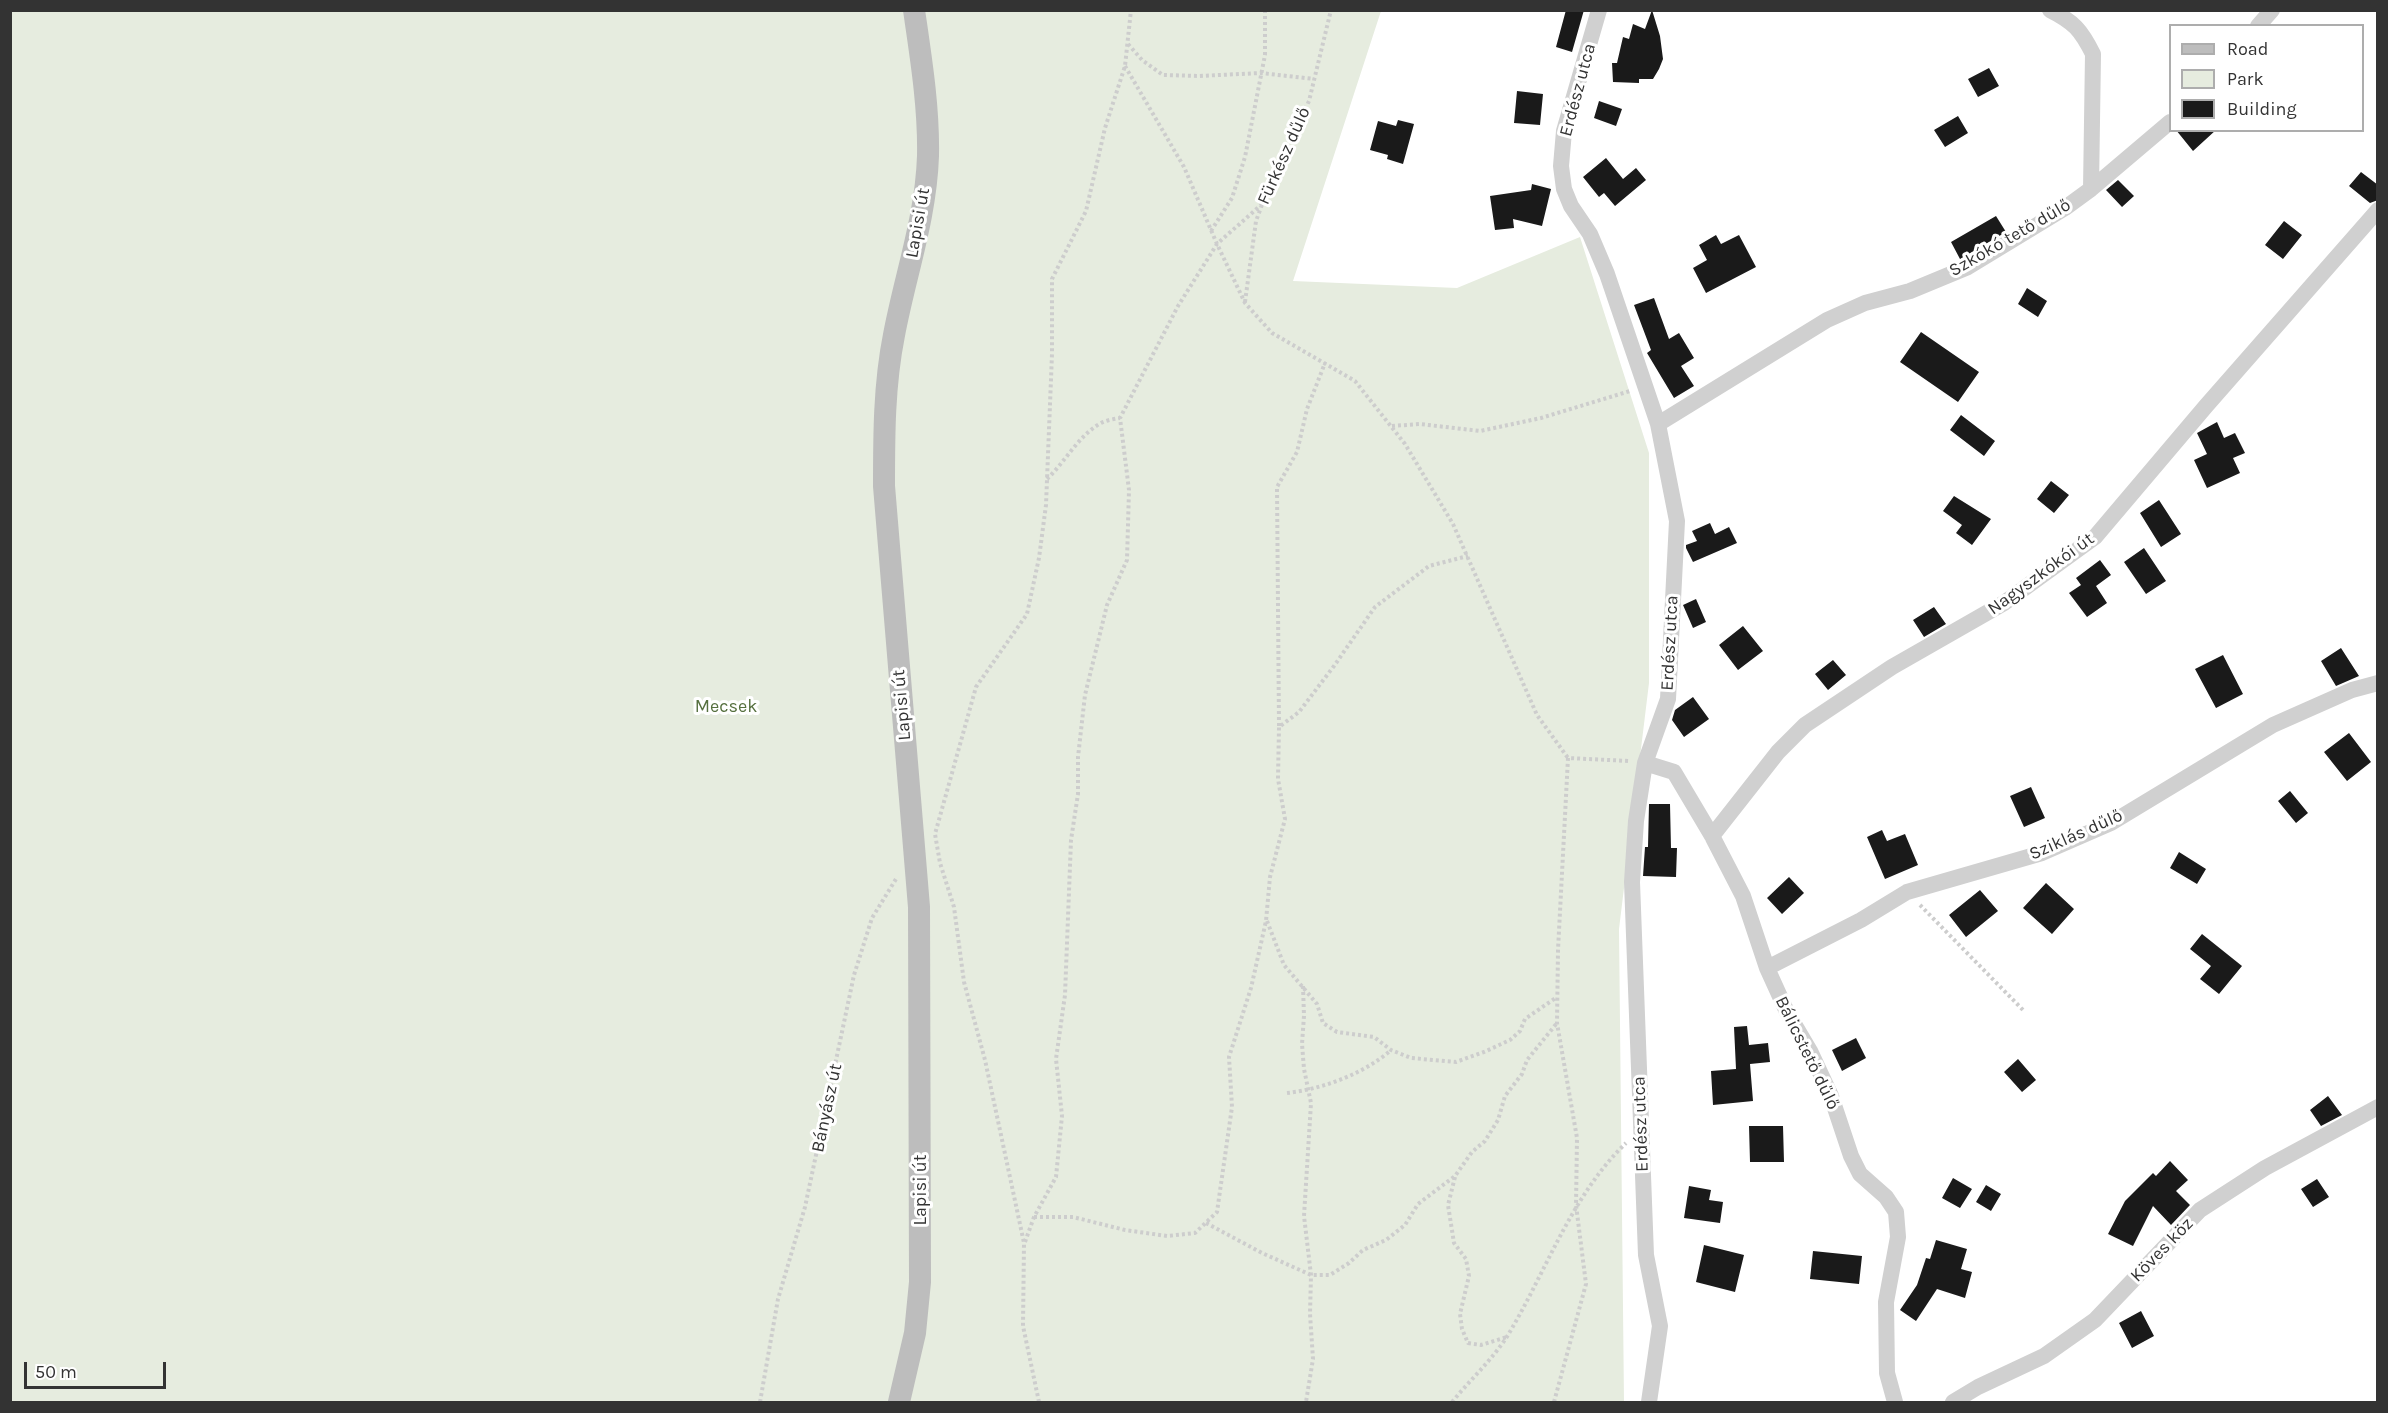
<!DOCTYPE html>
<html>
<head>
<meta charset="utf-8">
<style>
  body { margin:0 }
  #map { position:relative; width:2388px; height:1413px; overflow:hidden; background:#fff; font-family:Karla,sans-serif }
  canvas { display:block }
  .frame { position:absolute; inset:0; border:12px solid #333; pointer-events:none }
  .legend { position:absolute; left:2169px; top:24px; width:195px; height:108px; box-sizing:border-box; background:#fff; border:2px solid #adadad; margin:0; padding:8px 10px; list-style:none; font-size:18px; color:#333 }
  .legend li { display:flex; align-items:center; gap:12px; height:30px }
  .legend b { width:30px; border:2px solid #adadad }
  .scale { position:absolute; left:24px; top:1362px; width:142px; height:27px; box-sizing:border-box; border:3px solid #333; border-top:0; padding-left:8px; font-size:18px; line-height:21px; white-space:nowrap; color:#333; -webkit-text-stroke:4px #fff; paint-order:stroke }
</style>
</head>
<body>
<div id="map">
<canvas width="2388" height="1413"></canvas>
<div class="frame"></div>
<ul class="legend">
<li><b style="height:8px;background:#bdbdbd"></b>Road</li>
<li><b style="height:16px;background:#e6ecdf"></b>Park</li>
<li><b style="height:16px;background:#1a1a1a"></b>Building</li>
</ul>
<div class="scale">50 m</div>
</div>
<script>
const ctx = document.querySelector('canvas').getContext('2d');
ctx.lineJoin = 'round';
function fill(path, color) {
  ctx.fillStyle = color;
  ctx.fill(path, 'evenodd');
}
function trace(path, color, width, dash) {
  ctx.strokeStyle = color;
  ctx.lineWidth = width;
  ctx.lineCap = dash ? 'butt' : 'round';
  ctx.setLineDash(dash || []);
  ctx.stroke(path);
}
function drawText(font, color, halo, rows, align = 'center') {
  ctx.font = font + ' Karla,sans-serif';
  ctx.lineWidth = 6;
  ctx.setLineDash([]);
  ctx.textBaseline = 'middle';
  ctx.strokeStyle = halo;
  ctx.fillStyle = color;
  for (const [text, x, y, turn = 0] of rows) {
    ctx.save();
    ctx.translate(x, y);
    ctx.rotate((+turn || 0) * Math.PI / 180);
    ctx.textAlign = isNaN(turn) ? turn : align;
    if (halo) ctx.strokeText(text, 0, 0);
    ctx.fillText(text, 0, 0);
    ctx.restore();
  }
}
fill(new Path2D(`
  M10,11H1381L1293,281L1457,288L1580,237L1649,453V683L1619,929L1624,1402H11Z`), '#e6ecdf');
fill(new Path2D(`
  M1566,10H1584L1572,52L1556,47Z
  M1652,10L1660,36L1663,59L1659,69L1653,79H1639V83L1613,82L1612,63H1617L1623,37L1629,39L1633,24L1645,29Z
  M1989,68L1999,86L1978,97L1968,79Z
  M1517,91L1543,94L1540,125L1514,123Z
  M1599,101L1622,109L1616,126L1594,118Z
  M1958,116L1968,133L1945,147L1934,130Z
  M1398,120L1414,124L1403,164L1387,159L1388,155L1370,150L1378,121L1396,126Z
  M2176,130H2216L2193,151Z
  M1606,158L1623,179L1636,168L1646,180L1615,206L1604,193L1599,197L1583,177Z
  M2361,172L2378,185V200L2370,203L2349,186Z
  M2118,180L2134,196L2122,207L2106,190Z
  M1532,184L1551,189L1542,226L1513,219L1514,228L1495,230L1490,196L1531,190Z
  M1996,216L2006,232L1960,259L1951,242Z
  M2284,221L2302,235L2283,259L2265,245Z
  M1716,235L1721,244L1739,235L1756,267L1706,293L1693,268L1707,260L1699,245Z
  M2027,288L2047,301L2038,317L2018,304Z
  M1654,298L1669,339L1679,333L1694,358L1681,366L1694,386L1674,398L1647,353L1651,350L1634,305Z
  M1921,332L1979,372L1958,402L1900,362Z
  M1961,415L1995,441L1984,456L1950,430Z
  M2217,422L2224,438L2235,433L2245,453L2233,458L2240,473L2207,488L2194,460L2207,454L2197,433Z
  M2051,481L2069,495L2054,513L2037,499Z
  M1954,496L1991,519L1972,545L1956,533L1962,525L1943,511Z
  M2159,500L2181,534L2161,547L2140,513Z
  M1710,523L1715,534L1729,527L1737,543L1693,562L1686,548V545L1697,541L1692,531Z
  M2144,548L2166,581L2146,594L2124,562Z
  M2100,560L2111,575L2096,586L2107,603L2087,617L2069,593L2081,585L2076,578Z
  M1696,599L1706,622L1693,628L1683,605Z
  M1934,607L1946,624L1924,637L1913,620Z
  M1743,626L1763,651L1738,670L1719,645Z
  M2341,648L2359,676L2336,686L2321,661Z
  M2223,655L2243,694L2216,708L2195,669Z
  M1833,660L1846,675L1828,690L1815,674Z
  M1693,697L1709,719L1684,737L1672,720L1675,710Z
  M2349,733L2371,762L2347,781L2324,752Z
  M2031,787L2045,818L2024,827L2010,796Z
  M2290,791L2308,813L2296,823L2278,801Z
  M1649,804H1670L1671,848H1677L1676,877L1643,876L1645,847H1648Z
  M1882,830L1887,841L1905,834L1918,865L1885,879L1867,837Z
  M2179,852L2206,869L2197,884L2170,868Z
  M1789,877L1804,893L1782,914L1767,898Z
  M2046,883L2074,909L2052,934L2023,908Z
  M1980,890L1998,911L1966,937L1949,915Z
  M2202,934L2242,966L2219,994L2200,979L2211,966L2190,949Z
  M1747,1026L1749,1045L1768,1043L1770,1062L1750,1064L1753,1101L1713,1105L1711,1071L1736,1069L1734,1027Z
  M1856,1038L1866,1058L1842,1071L1832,1050Z
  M2018,1059L2036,1080L2022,1092L2004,1072Z
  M2328,1096L2342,1115L2321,1126L2310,1110Z
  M1749,1126H1783L1784,1162H1750Z
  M2170,1161L2188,1180L2176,1191L2190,1205L2171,1225L2153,1206L2133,1246L2108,1234L2125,1201L2153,1173L2156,1176Z
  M1953,1178L1972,1189L1960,1208L1942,1198Z
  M2317,1179L2329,1197L2313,1207L2301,1189Z
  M1986,1185L2001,1194L1991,1211L1976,1202Z
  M1689,1186L1711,1190L1709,1200L1723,1202L1720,1223L1684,1218Z
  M1936,1240L1967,1249L1961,1269L1972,1272L1965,1298L1937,1289L1916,1321L1900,1310L1917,1285L1926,1258L1930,1259Z
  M1704,1245L1744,1255L1735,1292L1696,1282Z
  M1813,1251L1862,1256L1859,1284L1810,1279Z
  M2141,1311L2154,1336L2132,1348L2119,1323Z`), '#1a1a1a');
trace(new Path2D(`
  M1128,44L1142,60L1163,75L1199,76L1261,73L1314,79
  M1125,66L1184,167L1217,244L1245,303L1272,333L1355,381L1405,444L1453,524L1537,715L1568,758
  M1211,231L1232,198L1245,157L1265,55V10
  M1245,302L1256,221L1270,183L1309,101L1331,10
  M1392,426L1420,424L1480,431L1541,418L1630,391
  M1047,479C1065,462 1079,435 1101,423C1107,420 1114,419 1120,418
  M1279,726L1277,487L1297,452L1307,409L1325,363
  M1920,905L2024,1011
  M1267,921L1284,965L1317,1004L1323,1023L1337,1032L1374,1037L1391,1050L1411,1058L1456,1062L1484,1052L1510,1040L1520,1031L1525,1019L1557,997
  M1303,986L1304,1016L1302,1044L1304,1069L1311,1103L1304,1216L1311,1275L1310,1314L1313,1359L1306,1402
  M1287,1093C1322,1089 1364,1074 1391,1050
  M1455,1177L1448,1205L1454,1243L1466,1259L1469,1276L1460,1314L1462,1329L1468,1343L1481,1345L1507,1337
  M1034,1217H1073L1125,1230L1167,1236L1195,1233L1217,1212L1232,1107L1229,1057L1251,988L1266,921L1270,877L1285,819L1278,779L1279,727L1299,712L1334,666L1375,607L1429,566L1468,556
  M1206,1223L1262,1253L1311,1275H1330L1349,1263L1363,1250L1386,1240L1405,1225L1418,1204L1455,1176L1472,1152L1485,1141L1498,1120L1505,1096L1522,1074L1527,1060L1557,1023
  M1025,1242L1034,1217L1056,1177L1062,1116L1056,1059L1065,995L1071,840L1078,794V757L1085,695L1107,605L1127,560L1129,490L1120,418L1178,306L1217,244L1262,204
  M760,1402L778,1299L805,1207L854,975L872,918L896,879
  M1039,1402L1023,1326L1024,1243L985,1060L964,982L954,907L940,863L935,834L976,687L1027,614L1039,558L1046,505L1052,354V279L1086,211L1105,128L1125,66L1131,10
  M1452,1402C1470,1380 1493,1359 1508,1335C1547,1270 1571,1196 1626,1143
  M1554,1402L1586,1284L1576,1205L1577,1138L1557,1023L1558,950L1568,758L1629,761`), '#cdcdcd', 4, [3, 3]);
trace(new Path2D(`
  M1599,10L1564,131L1561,166L1564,189L1571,206L1590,234L1607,274L1658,424L1677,521L1668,699L1645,763L1636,821L1632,882L1646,1255L1660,1326L1649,1402
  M2258,26L2272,10
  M2091,189L2170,122
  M1658,424L1827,320L1865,303L1910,291L1968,267L2065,208L2091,189L2093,54C2081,30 2074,22 2050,10
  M1645,763L1674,772L1712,836L1743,896L1767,968L1787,1012L1810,1051L1831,1096L1851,1156L1860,1174L1886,1197L1896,1212L1898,1237L1886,1302L1887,1373L1895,1402
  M1712,836L1778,752L1805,725L1892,667L2004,603L2095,537L2206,406L2378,210
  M1767,968L1861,920L1907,892L2042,853L2111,823L2273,725L2352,690L2378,683
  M1953,1402L1978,1387L2044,1356L2095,1320L2200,1210L2265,1168L2378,1107`), '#d0d0d0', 16);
trace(new Path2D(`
  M899,1402L915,1333L920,1282L919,907L884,486C884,436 884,385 894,335C905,276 926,218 928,156C929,108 921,58 914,10`), '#bdbdbd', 22);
drawText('18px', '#333', '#fff', [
  ["Erdész utca",1578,90,-75],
  ["Fürkész dűlő",1284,156,-66],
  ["Lapisi út",918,223,-80],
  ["Szkókó tető dűlő",2010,238,-30],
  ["Nagyszkókói út",2041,574,-36],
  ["Erdész utca",1670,643,-87],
  ["Lapisi út",902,705,-95],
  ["Sziklás dűlő",2076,835,-24],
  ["Bálicstető dűlő",1807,1053,64],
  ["Bányász út",827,1108,-78],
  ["Erdész utca",1641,1124,-92],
  ["Lapisi út",921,1190,-90],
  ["Köves köz",2162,1250,-46]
]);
drawText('18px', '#56703f', '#fff', [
  ["Mecsek",726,707]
]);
</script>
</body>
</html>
